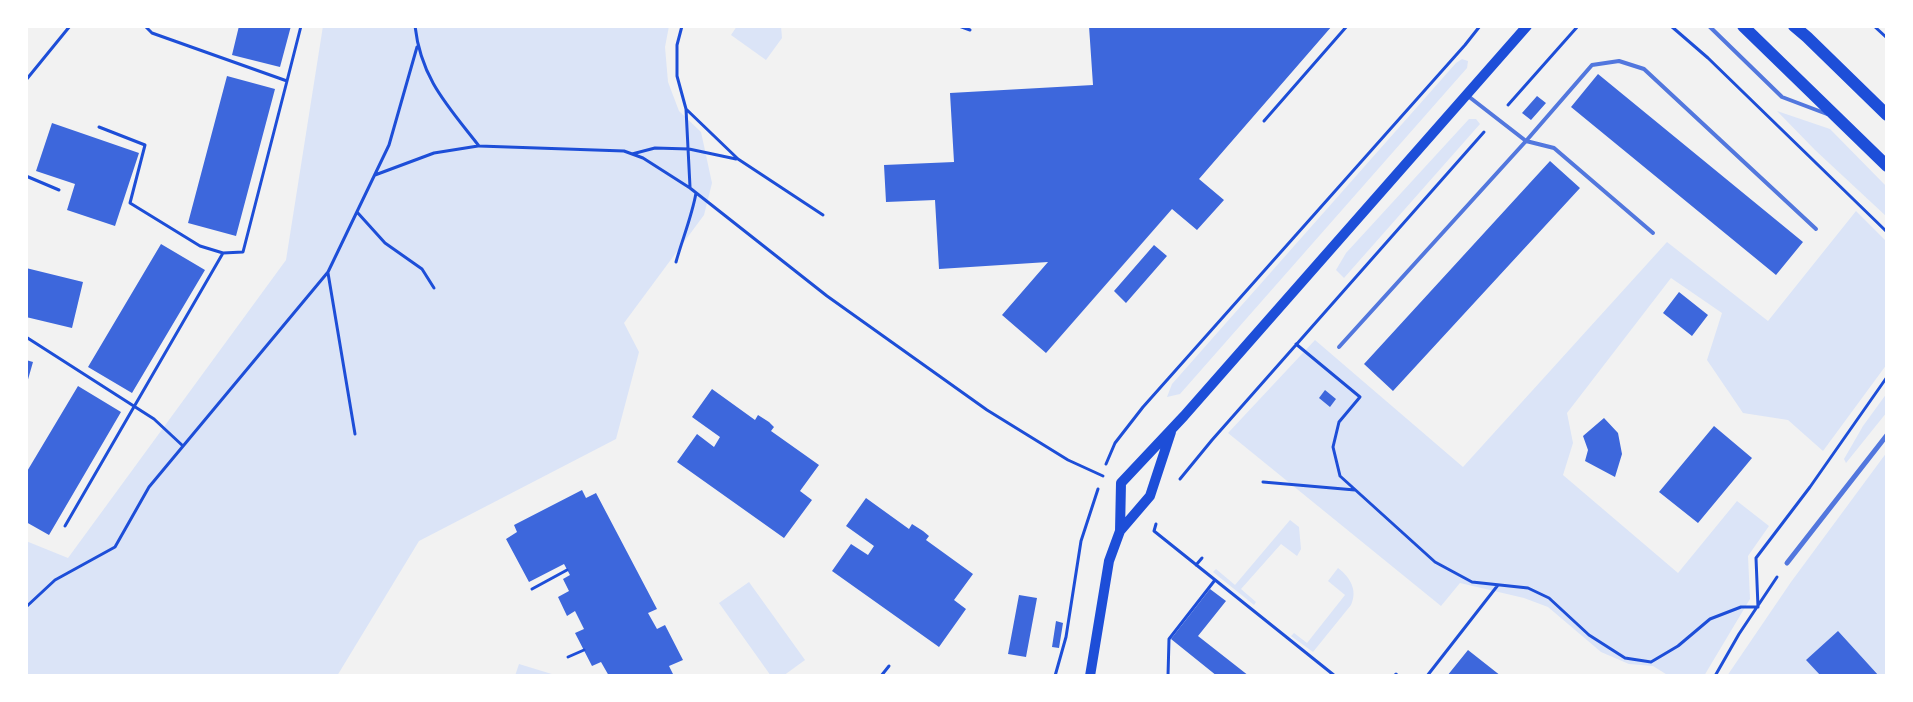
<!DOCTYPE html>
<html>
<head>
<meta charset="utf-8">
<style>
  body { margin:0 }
  #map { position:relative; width:1913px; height:702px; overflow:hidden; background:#f2f2f2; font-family:"Archivo Narrow",sans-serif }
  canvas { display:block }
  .frame { position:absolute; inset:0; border:28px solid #fff; pointer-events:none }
</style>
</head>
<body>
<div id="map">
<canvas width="1913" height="702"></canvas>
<div class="frame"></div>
</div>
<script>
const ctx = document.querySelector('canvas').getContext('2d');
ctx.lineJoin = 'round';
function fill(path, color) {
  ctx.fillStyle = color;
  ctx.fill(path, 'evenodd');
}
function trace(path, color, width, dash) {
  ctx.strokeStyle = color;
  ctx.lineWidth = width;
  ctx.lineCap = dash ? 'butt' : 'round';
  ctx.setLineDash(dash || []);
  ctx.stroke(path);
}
fill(new Path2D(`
  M323,26H669L665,47L668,82L679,111L701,132L712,183L704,215L624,323L639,352L616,439L419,541L337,676H26V541L68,558L286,260Z
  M737,26H781L782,38L766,60L731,35Z
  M1462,59L1468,61L1467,68L1180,394L1167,397L1172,384L1456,63Z
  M1777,111L1830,129L1887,187V217L1815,150Z
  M1469,119H1476L1480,124L1344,278L1336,270L1346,253Z
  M1856,211L1887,242V364L1823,451L1788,420L1743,413L1707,360L1722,313L1671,278L1567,413L1573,443L1563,475L1678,573L1737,501L1769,526L1748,556L1750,599L1704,676H1669L1653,666L1629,664L1601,652L1548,607L1524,598L1460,583L1441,606L1228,433L1315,340L1463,467L1667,242L1768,321Z
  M1887,393V412L1846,463L1844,459L1863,426Z
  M1887,452V676H1727L1791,582Z
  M1290,520L1299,527L1301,549L1297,556L1281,544L1241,589L1256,602L1254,605L1213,572L1216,569L1235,585Z
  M1338,568C1350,577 1358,590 1351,605L1313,652L1291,636L1294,633L1307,643L1345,595L1328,581Z
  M749,582L805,660L783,676H771L719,603Z
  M519,664L555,675V676H515Z`), '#dbe4f7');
fill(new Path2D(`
  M239,26H291L280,67L232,55Z
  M1089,26H1332L1199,179L1224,200L1197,230L1172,209L1046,353L1002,315L1048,262L939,269L935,200L886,202L884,165L954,162L950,93L1093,85Z
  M1598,74L1803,242L1776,275L1571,107Z
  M227,76L275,89L236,236L188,223Z
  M1537,96L1546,103L1531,120L1522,113Z
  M52,123L139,153L115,226L67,210L75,184L36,171Z
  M1550,161L1580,188L1393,391L1364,364Z
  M161,244L205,270L132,393L88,367Z
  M1154,245L1167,256L1126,303L1114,291Z
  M26,268L83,282L72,328L26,317Z
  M1679,292L1708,315L1692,336L1663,313Z
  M26,360L33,362L27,383H26Z
  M78,386L121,412L49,535L26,522V473Z
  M712,389L755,420L758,415L769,422L774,427L771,431L819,465L800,491L812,500L784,538L677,462L697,434L714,447L720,437L692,417Z
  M1325,390L1336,399L1330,407L1319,398Z
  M1604,418L1618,433L1622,454L1615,477L1585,461L1588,450L1583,436Z
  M1714,426L1752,458L1698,523L1659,492Z
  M582,490L586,498L596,493L657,609L648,613L657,629L665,625L683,660L669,666L674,676H609L601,662L592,666L575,633L584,629L575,611L567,616L558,597L569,591L563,579L570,575L564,564L529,582L506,539L517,532L514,525Z
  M866,498L909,529L912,524L923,531L929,536L926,540L973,574L954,600L966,609L939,647L832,571L851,544L868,555L874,546L846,526Z
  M1210,589L1226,601L1198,636L1249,676H1217L1171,639Z
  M1019,595L1037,598L1026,657L1008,654Z
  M1056,621L1063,623L1059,648L1052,647Z
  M1838,631L1879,676H1821L1806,660Z
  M1468,650L1501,676H1447Z`), '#3d67dc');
trace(new Path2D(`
  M415,26C421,79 448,106 479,146L624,151L643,158L690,188L827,296L987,410L1068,460L1103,476
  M682,26L677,45V76L686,109L738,159L823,215
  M959,26L970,30
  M1671,26L1708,58L1887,232
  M1874,26L1887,38
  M26,80L70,26
  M287,81L301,26
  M1508,105L1578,26
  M686,109L690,187
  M1264,121L1347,26
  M99,127L145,145L130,203L200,246L223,253
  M632,154L655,148L689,149L736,159
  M375,175L434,153L478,146
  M26,176L59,190
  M357,212L385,243L422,269L434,288
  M676,262C682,240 692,216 696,193
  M328,273L355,434
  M26,337L154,419L183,446
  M1296,344L1360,397L1339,422L1333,447L1340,476L1435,562L1472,582L1528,588L1549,598L1589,635L1625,658L1651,662L1678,646L1710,619L1741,607H1758L1756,558L1810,487L1887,377
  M1106,464L1115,443L1143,407L1465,45L1480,26
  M1180,479L1212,440L1484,132
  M1263,482L1355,490
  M1156,524L1154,531L1335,676
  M65,526L223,253L243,252L287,81L152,33L145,26
  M1196,565L1202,558
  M532,589L567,570
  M26,607L55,580L115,547L149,487L328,272L389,145L417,47
  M568,657L584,650
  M881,676L889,666
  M1055,676L1066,637L1081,541L1098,489
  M1168,676L1169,639L1215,580
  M1394,676L1396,674L1398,676
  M1427,676L1498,585
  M1715,676L1739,634L1777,577`), '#1d4ed8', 3);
trace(new Path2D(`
  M1709,26L1782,97L1827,114
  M1468,96L1526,141L1554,148L1653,233
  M1339,347L1526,141L1592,65L1619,61L1644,69L1816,229`), '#5277de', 4);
trace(new Path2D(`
  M1787,563L1887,435`), '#5277de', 5);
trace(new Path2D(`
  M1120,531L1150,496L1171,432
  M1090,676L1109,561L1120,531L1121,483L1184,416L1527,26`), '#1d4ed8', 10);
trace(new Path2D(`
  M1743,26L1887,166
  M1794,26L1807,37L1887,115`), '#1d4ed8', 12);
</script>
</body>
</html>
